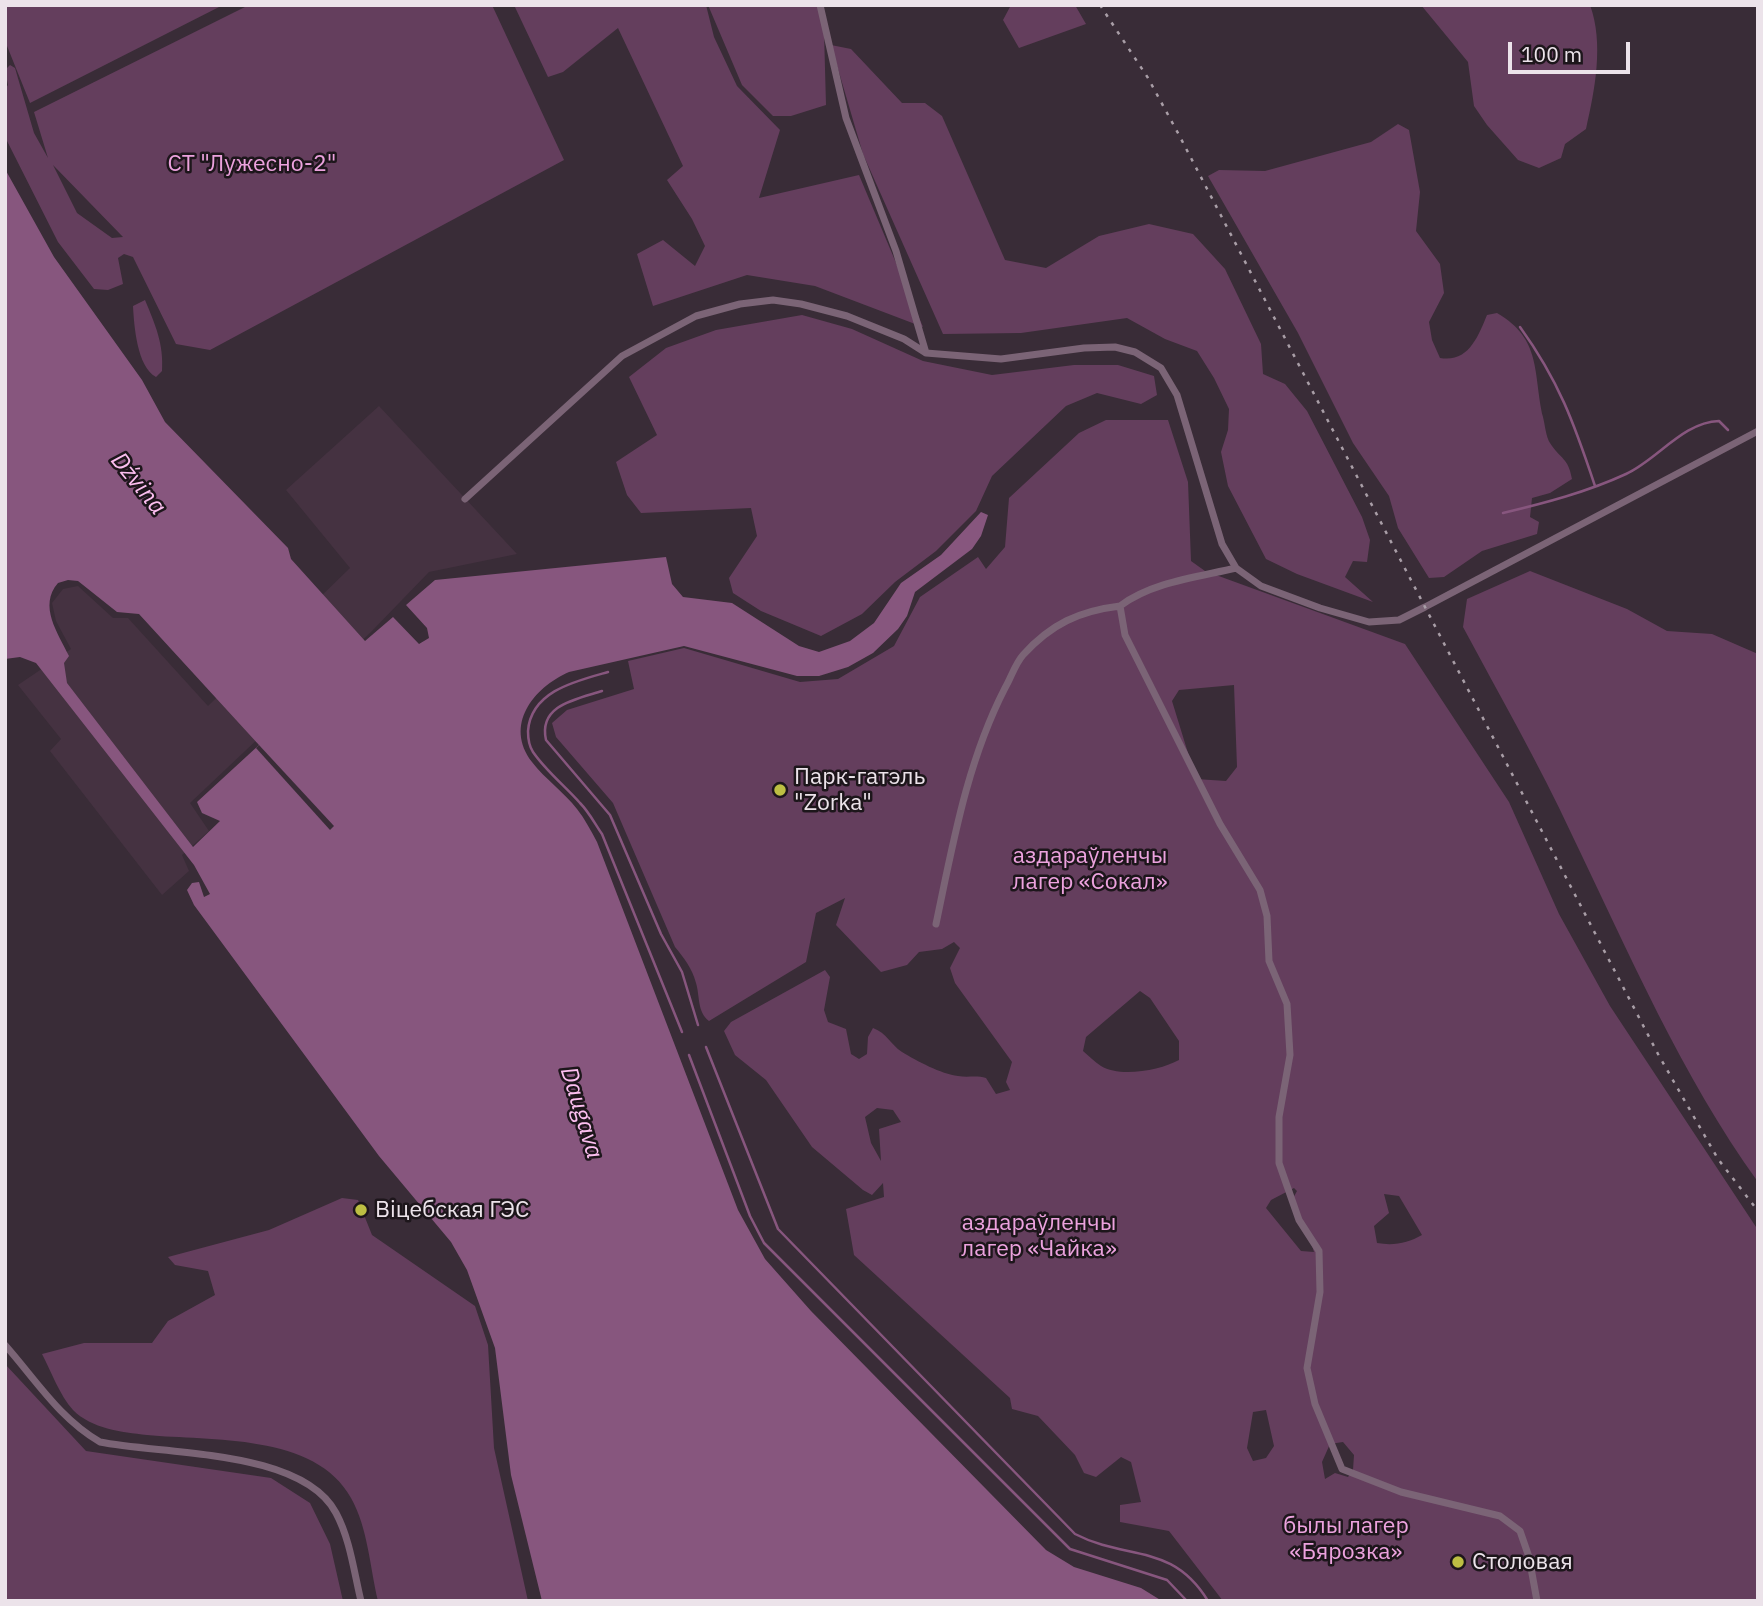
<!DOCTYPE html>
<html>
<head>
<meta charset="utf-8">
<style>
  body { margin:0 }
  #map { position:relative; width:1763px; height:1606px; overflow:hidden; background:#392c37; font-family:"IBM Plex Sans",sans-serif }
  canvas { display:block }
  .frame { position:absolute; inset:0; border:7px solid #ece3ea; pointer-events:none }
  .scale { position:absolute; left:1508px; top:42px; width:122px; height:32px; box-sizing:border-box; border:4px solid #ece3ea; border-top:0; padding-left:9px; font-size:21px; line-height:24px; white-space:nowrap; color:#ece3ea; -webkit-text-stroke:5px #1d161b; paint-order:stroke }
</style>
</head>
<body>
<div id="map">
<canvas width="1763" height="1606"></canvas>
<div class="frame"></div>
<div class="scale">100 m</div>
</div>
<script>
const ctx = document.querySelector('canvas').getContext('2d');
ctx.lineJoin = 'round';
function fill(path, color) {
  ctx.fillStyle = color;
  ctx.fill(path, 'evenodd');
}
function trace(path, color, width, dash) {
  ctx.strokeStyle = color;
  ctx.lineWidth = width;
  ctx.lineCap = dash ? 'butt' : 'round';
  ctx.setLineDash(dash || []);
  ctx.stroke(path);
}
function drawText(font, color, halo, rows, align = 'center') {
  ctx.font = font + ' "IBM Plex Sans",sans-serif';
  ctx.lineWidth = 5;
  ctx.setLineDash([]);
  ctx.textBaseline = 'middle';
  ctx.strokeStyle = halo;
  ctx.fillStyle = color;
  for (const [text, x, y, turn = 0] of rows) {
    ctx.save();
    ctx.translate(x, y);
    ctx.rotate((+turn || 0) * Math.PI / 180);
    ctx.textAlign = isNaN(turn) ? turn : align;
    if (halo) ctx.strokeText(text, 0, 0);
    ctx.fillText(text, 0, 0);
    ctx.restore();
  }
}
fill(new Path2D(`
  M379,406L517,554L429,572L371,632L190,803L209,831L182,855L189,871L162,895L50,751L61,739L18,685L71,649L56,621L52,603L63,589L78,586L113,618H128L208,706L350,568L286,490Z`), '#453241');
fill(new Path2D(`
  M5,5H223L30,103L5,41Z
  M249,5H492L564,160L210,350L176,344L133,257L124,254L118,258L123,284L108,290L94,289L58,242L5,137V89L8,85L5,70L10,65L15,68L34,133L48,158L34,112ZM53,165L123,237L112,238L77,213Z
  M514,5H706L714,37L737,86L780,130L759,198L859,175L923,327L815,286L747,275L653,306L637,254L663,240L695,266L705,246L692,219L667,180L683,166L618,28L563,72L548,77Z
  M708,5H820L824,32L826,105L791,116H773L742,85Z
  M1011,5H1075L1086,24L1019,48L1003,20Z
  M1421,5H1590C1604,43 1595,90 1586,129L1565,144L1561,158L1539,168L1518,160L1487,125L1474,106L1468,62Z
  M831,45L851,49L902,103H925L942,116L1005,260L1046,268L1099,236L1149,224L1193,234L1225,269L1261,344L1263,374L1285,384L1307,411L1362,517L1370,540L1367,562L1353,561L1345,577L1373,602L1297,574L1266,559L1228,486L1221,452L1228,430L1229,409L1214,378L1197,351L1165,339L1127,318L1021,333L943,334L863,154Z
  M1398,124L1409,130L1420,192L1416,231L1440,264L1444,293L1429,322L1432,340L1440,358C1468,363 1478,337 1487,315L1497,313C1542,339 1533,373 1543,417C1545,425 1546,437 1550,443C1561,460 1568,457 1572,479L1550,493L1532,498L1530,517L1539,522L1537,534L1482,551L1444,577L1429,578L1398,528L1389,496L1353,443L1298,333L1208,176L1219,170L1265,171L1371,142Z
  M145,300C155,324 164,344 162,371L156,377C137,367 134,325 133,306Z
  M802,315L852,329L923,361L992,375L1074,365H1118L1154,376L1157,395L1141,404L1097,393L1066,406L992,476L976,511L936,551L895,582L862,614L821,636L761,611L733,593L729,578L757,536L751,508L641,513L627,495L616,462L657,435L629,377L666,348L716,330Z
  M1106,420H1168L1188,482L1191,561L1205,571L1405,644L1509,802L1559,914L1610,1006L1758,1230V1601H1223L1169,1531L1120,1522V1505L1141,1502L1131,1462L1121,1457L1096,1477L1084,1473L1075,1455L1038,1416L1012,1409L1010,1398L854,1255L846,1209L884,1197L883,1183L872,1195L863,1190L812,1147L766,1080L735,1055L724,1031L731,1022L825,970L830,977L824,1010L828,1022L846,1029L851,1054L859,1059L867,1054L868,1037L873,1028C887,1033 890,1044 902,1052C917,1061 941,1074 958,1076C968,1078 976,1075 986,1078L996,1094L1010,1090L1006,1082L1012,1062L955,983L950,968L960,948L954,942L942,949L919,952L907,965L881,972L836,925L845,898L816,913L806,962L709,1021C697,1012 700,996 696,983C692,968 684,958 675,947L613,803L556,737L552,723L567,710L634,689L628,661L684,648L800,682L838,679L894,646L920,597L978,557L986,569L1005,547L1009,498L1079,433ZM1234,685L1237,767L1226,781L1196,779L1172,701L1179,690ZM1140,991L1150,998L1179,1041V1060C1161,1070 1120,1078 1101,1066C1095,1062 1089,1056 1083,1051L1086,1037ZM877,1108L893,1110L901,1122L879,1129L881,1161L871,1143L865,1117ZM1294,1188L1297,1191L1291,1202L1307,1229L1314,1252L1301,1251L1266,1208L1271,1200ZM1384,1194L1399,1196L1422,1235C1408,1243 1394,1246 1377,1243L1374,1226L1389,1213ZM1266,1410L1274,1446L1266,1458L1253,1461L1247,1448L1253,1412ZM1343,1442L1354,1455L1353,1470L1348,1477L1335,1473L1325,1479L1322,1462L1330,1444Z
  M1530,571L1627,609L1667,631L1712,634L1758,654V1182C1681,1075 1629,953 1572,835C1539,764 1500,696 1463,627L1467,599Z
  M342,1198L358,1200L372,1235L475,1306L488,1345L494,1448L528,1601H378C370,1568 368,1528 351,1498C316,1433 210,1441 147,1435C121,1432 92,1429 73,1410C60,1396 51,1371 42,1354L84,1343H152L168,1321L215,1295L208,1271L175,1265L168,1257L269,1230Z
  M5,1364L86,1451L271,1478L310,1503L330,1544L343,1601H5Z`), '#643e5d');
fill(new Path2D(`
  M5,169L54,257L142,380L165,422L288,548L291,559L365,641L393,617L419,644L429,638L427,628L406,605L435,580L666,557L672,584L683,597L732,603L799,646L819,652L850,641L874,623L901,583L941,555L981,512L988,515L981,536L972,549L915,592L907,616L898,629L873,653L848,667L819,676H797L684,646L569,672C533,688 504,725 532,762C545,779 564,792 577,809C585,819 591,831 597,842L738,1210L765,1259L811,1311L1046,1550L1074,1567L1141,1588L1162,1601H542L511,1475L495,1348L467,1270L451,1242L379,1156L194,905L187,890L192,883L199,882L204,897L210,894L194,865L36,663L20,657L5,659ZM68,580L78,581L117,612L139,614L259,745L197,802L202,813L220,821L193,847L67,683L64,663L69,656C58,633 38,606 58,583Z`), '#87567e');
fill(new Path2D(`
  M259,745L334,826L330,830L256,748Z`), '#392c37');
trace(new Path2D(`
  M1520,327C1559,381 1574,423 1595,486
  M1503,513C1545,503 1587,492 1626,474C1657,460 1683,422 1719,421L1728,430
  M608,672C576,681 531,691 528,731C528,738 529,746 533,752C546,771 565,786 580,803C589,812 595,824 602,834L682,1032
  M602,691C577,699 538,705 546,740L610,815L661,934L682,972L698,1025
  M706,1047L778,1229L1075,1534C1127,1561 1172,1542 1208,1601
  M689,1055L750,1216L764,1243L1070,1549L1167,1580L1187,1601`), '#87567e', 2.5);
trace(new Path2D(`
  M820,5L846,118L896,251L926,353
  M465,499L622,356L696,316L740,304L773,300L801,304L847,316L904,339L926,353L1001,359L1084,348L1115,347L1135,352L1161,368L1177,395L1222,544L1236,568L1261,586L1320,608L1369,622L1399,620L1425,607L1758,431
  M1236,568C1198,577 1152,582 1120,606L1125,635L1220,824L1260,890L1267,916L1269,961L1287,1004L1290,1055L1279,1117V1163L1299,1220L1319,1251L1320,1292L1307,1368L1315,1404L1342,1469L1401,1492L1500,1516L1520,1531L1529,1557L1537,1601
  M936,924C953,843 967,762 1005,688C1011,678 1015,664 1023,655C1051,624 1079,611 1120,606
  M5,1345C36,1380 59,1418 100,1442C165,1455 302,1449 336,1513C350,1539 354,1572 361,1601`), '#7b6476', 7);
trace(new Path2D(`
  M1100,5L1148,78L1179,135L1658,1054L1718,1159L1758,1211`), '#a99ea7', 2.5, [3.5, 7]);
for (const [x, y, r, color] of [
  [780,790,7,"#bdbf43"],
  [361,1210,7,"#bdbf43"],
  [1458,1562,7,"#bdbf43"]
]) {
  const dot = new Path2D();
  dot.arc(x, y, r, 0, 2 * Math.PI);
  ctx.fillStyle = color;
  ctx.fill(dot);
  trace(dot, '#1d161b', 2.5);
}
drawText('23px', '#eca2de', '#1d161b', [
  ["СТ \"Лужесно-2\"",252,164],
  ["аздараўленчы",1090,856],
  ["лагер «Сокал»",1090,882],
  ["аздараўленчы",1039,1223],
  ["лагер «Чайка»",1039,1249],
  ["былы лагер",1346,1526],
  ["«Бярозка»",1346,1552]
]);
drawText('23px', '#ece3ea', '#1d161b', [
  ["Парк-гатэль",794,777],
  ["\"Zorka\"",794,803],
  ["Віцебская ГЭС",375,1210],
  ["Столовая",1472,1562]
], 'left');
drawText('italic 24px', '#fcbff0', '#1d161b', [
  ["Dźvina",138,484,51],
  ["Daugava",581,1113,73]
]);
</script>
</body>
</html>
